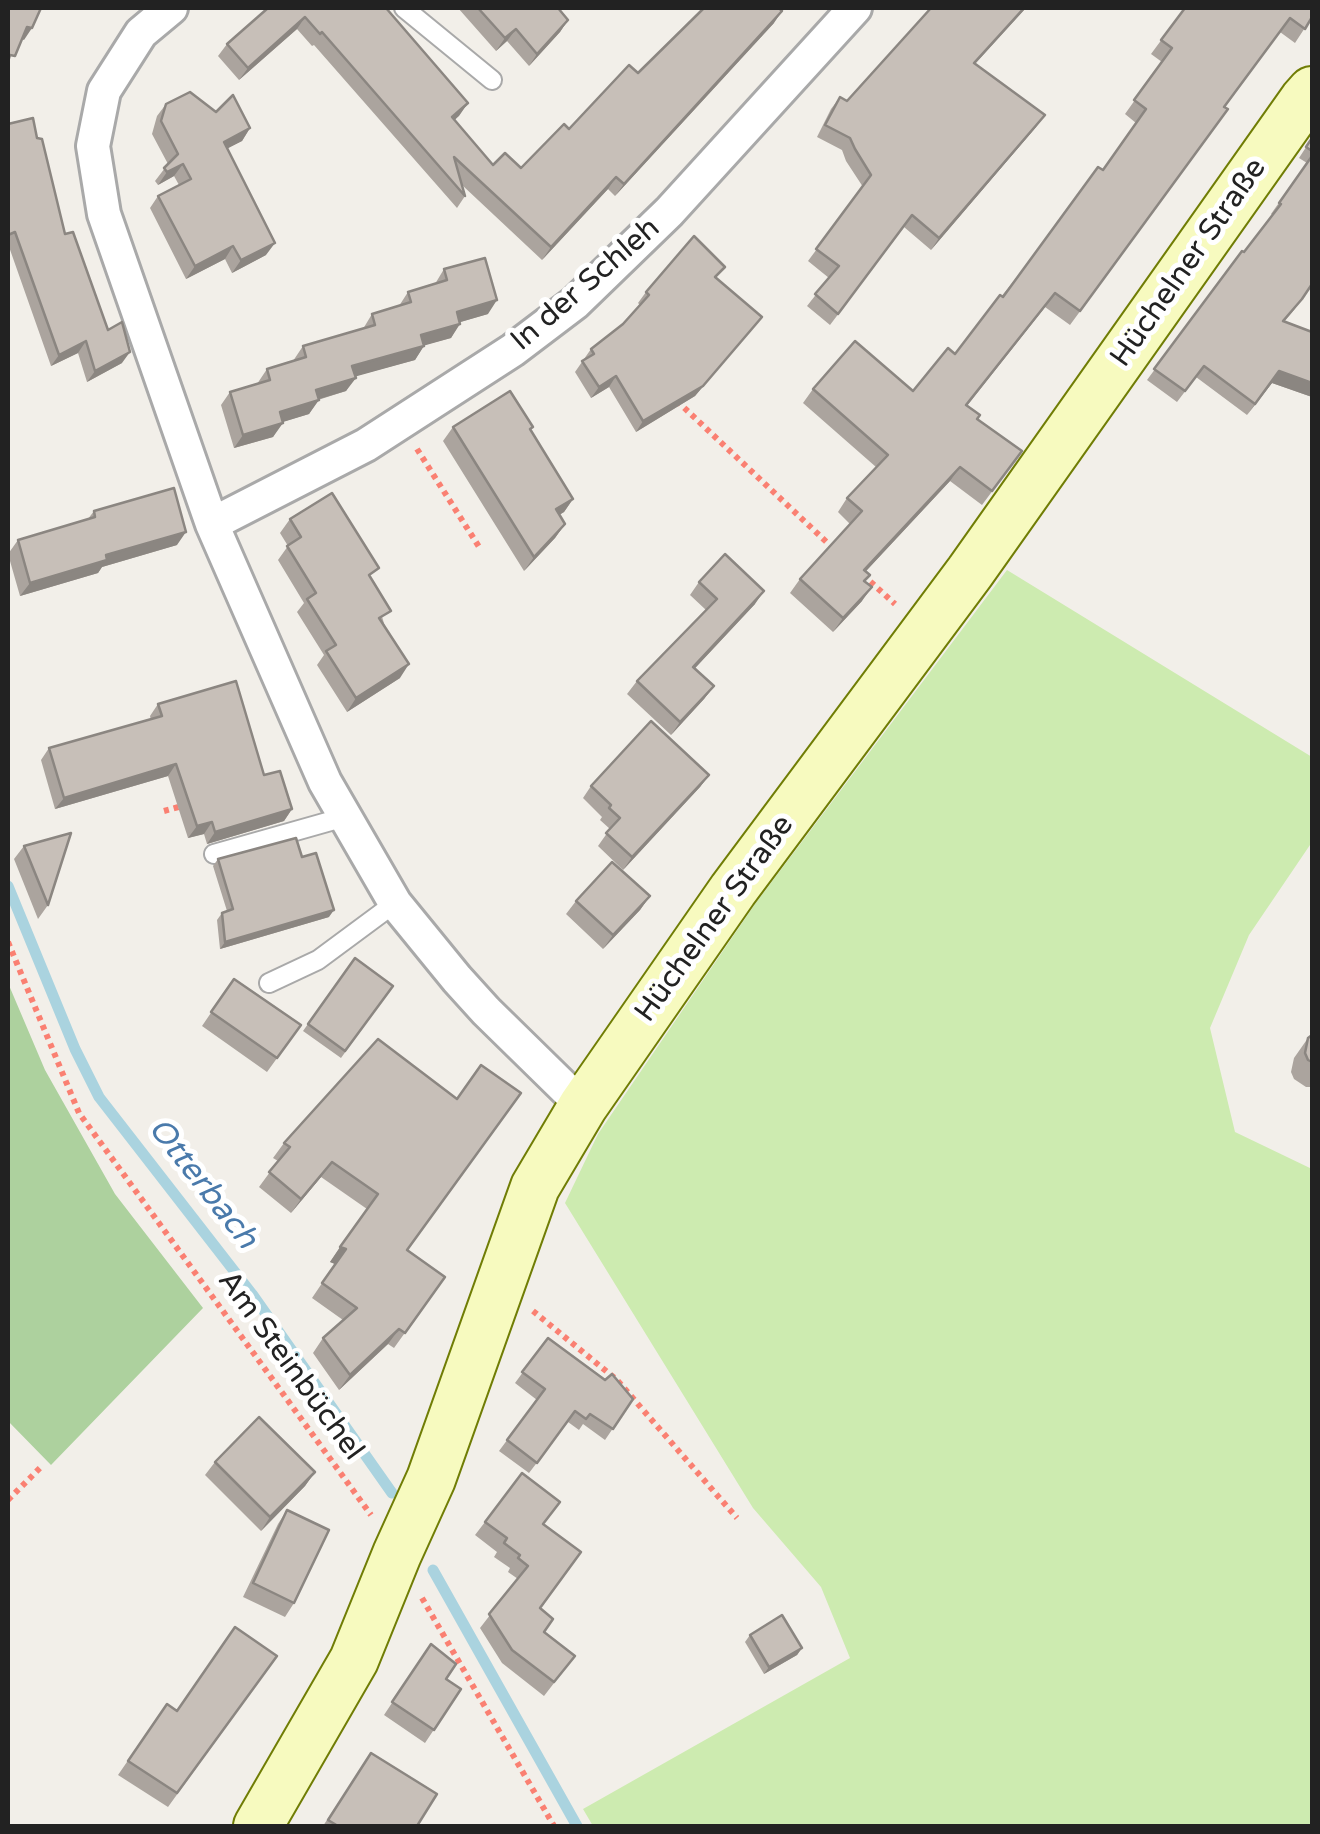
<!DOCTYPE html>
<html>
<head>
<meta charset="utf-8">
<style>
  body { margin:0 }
  #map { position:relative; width:1320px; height:1834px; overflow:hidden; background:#f2efe9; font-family:"Varela Round",sans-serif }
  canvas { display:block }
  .frame { position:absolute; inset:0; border:10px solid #222; pointer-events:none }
</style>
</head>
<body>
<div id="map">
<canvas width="1320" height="1834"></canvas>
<div class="frame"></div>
</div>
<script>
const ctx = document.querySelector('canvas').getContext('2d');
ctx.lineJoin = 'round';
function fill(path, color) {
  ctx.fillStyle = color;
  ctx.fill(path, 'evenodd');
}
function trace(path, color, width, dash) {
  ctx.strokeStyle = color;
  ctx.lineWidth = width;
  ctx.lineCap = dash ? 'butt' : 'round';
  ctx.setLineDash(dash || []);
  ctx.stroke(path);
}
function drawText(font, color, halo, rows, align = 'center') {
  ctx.font = font + ' "Varela Round",sans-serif';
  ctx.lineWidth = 10;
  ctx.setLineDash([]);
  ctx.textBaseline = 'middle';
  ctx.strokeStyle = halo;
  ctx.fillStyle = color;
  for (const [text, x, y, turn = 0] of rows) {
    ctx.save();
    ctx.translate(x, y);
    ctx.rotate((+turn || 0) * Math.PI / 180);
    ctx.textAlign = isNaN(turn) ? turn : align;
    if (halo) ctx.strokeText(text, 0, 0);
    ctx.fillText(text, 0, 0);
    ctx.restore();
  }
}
fill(new Path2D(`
  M1007,570L1312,757V842L1249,935L1210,1028L1235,1132L1312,1169V1826H593L583,1809L850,1658L821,1587L753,1508L565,1203L598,1134L755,904Z`), '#cdebb0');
fill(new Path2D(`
  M8,983L45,1070L115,1194L203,1308L51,1465L8,1421Z`), '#add19e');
trace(new Path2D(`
  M8,886L75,1049L99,1097L252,1294L392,1493
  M433,1570L577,1826`), '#aad3df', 11);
const lane = new Path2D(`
  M404,8L492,80
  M214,854L345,817
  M269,983L318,960L395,903`);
const street = new Path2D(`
  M171,8L141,33L104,91L93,146L104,214L212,524L325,782L395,903L457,979L486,1011L583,1106
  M212,524L366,445L513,350L575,303L669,212L855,8`);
const secondary = new Path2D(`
  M258,1826L354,1660L397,1554L431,1479L535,1187L583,1106L733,890L970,572L1304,100L1312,91`);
trace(lane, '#a9a9a9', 22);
trace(street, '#a9a9a9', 38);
trace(secondary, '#707d05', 52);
trace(new Path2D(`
  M677,401L835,550
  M417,449L481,550
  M863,575L895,604
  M164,811L182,806
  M8,942L79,1113L371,1515
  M533,1311L617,1380L737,1518
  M8,1500L40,1468
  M422,1598L554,1826`), '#fa8072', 6, [5, 5]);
trace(lane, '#fff', 18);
trace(street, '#fff', 32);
trace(secondary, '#f7fabf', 48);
fill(new Path2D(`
  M268,8H385L468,103L455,120L493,165L521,168L638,73L675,38L774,23L615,196L608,189L542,260L462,185L465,196L457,208L314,45L312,46L297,29L239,80L218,56L227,44Z
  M458,8H558L568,20L560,32L529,66L507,41L496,51Z
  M1185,8L1312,17L1295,43L1280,32L1225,107L1218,123L1070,325L1045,307L967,406L977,419L1022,451L982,505L950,481L866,571L862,601L833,632L790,593L800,579L850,524L838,512L847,498L876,467L803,403L813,389L913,391L955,354L1103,170L1136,123L1125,114L1162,62L1151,54Z
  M975,64L1036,127L931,250L904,227L830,325L807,306L829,278L808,261L863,187L846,161L842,150L817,137L831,109L840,97L847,101Z
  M166,104L216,112L250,128L242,141L227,148L266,255L232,273L225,259L186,279L150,208L158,196L179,185L174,176L158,185L155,181L168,164L152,134L157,116Z
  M8,124L37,138L65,234L122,363L87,382L78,353L51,366L8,244Z
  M1312,138V284L1294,310L1284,322L1312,332V397L1272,383L1247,415L1196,377L1177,402L1147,380L1242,251L1244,252L1273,215L1271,214L1307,163L1299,158Z
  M444,269L488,314L460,322L451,338L424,345L415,360L355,376L346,391L318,400L309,414L282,422L273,437L234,448L221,405L230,392L257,384L267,369L293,361L303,346L363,329L372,314L399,306L408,292L435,284Z
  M717,278L762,317L695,396L636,432L609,387L591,398L575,372L591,349L623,324L640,305L638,303L646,292Z
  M453,427L531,430L573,499L564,512L559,515L565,524L555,538L524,571L443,441Z
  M94,511L177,545L102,567L98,573L20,596L8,554L18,540L88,519Z
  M290,519L371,579L400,678L347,712L317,665L324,655L297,612L304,603L278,560L288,546L280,533Z
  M699,582L755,604L695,668L714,686L704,699L671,735L627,694L637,681L706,610L690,595Z
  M158,704L264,775L292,809L284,821L207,844L204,834L188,838L168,776L55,809L41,760L49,748L151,720L150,716Z
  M709,775L700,787L623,870L598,846L610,829L600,820L602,817L583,798L591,786Z
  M24,846L48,905L38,919L14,859Z
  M302,857L329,917L220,949L217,920L222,913L227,911L213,866L218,859Z
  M650,896L640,910L603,949L566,914L576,901Z
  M355,958L393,986L341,1058L303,1031Z
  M234,979L301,1025L267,1072L202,1026Z
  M1312,1035V1087H1306L1294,1079L1291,1072L1294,1058L1308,1038Z
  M378,1039L408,1250L445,1277L394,1348L388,1344L339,1390L313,1353L323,1338L343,1320L312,1298L335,1264L330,1262L367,1209L321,1177L291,1213L259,1187L278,1161L273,1158L284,1143Z
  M548,1338L633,1399L605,1440L583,1424L579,1430L568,1422L529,1473L499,1451L537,1400L515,1383Z
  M215,1462L315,1472L305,1486L261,1531L205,1475Z
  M287,1510L294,1603L285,1617L243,1597L278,1524Z
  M485,1522L544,1524L540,1608L544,1632L575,1656L544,1696L502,1663L480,1628L518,1579L508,1572L510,1568L494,1557L497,1552L475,1535Z
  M750,1635L802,1648L797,1655L764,1674L745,1642Z
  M431,1644L446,1679L461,1689L425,1743L384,1715Z
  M277,1656L168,1807L118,1775L167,1704L177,1711Z
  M362,1767L417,1826H323Z`), '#aba49e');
fill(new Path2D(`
  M1024,8H1026L965,75L974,63Z
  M782,11L774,23L615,196L624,184Z
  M305,17L297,29L239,80L248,68Z
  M568,20L560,32L529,66L537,54Z
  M27,27L32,28L24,40L19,38Z
  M516,29L507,41L496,51L505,38Z
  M468,103L459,116L443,130L452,117Z
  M1045,115L1036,127L931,250L939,238Z
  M250,128L242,141L215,155L224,142Z
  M183,164L174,176L158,185L167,172Z
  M616,177L608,189L542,260L551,247Z
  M275,243L266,255L232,273L241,260Z
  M233,246L225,259L186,279L195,266Z
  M1055,293L1045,307L956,419L966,405Z
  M497,300L488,314L447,326L457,312Z
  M762,317L695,396L636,432L643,421Z
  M460,324L451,338L412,349L421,335Z
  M86,341L78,353L51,366L59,355Z
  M424,346L415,360L343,380L352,366Z
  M130,352L122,363L87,382L95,371Z
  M1279,371L1312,383V397L1272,383L1247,415Z
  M616,376L609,387L591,398L599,387Z
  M356,378L346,391L306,403L316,390Z
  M319,400L309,414L270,426L280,412Z
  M283,423L273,437L234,448L243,435Z
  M960,467L950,481L854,584L864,570Z
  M573,499L564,512L546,523L556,509Z
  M565,524L555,538L524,571L534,557Z
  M186,532L177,545L102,567L98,573L20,596L30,583L106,555Z
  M872,587L862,601L833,632L843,618Z
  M764,591L755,604L684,680L693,667Z
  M409,664L400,678L347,712L356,698Z
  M714,686L704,699L671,735L680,722Z
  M176,764L168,776L55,809L64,798Z
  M709,775L700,787L623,870L632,857Z
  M292,809L284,821L207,844L215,832Z
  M212,822L204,834L188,838L197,826Z
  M650,896L640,910L603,949L613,935Z
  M334,910L329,917L220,949L225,942Z
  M332,1162L321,1177L291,1213L301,1199Z
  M340,1247L346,1249L335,1264L330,1262Z
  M399,1329L388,1344L339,1390L350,1375Z
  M315,1472L305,1486L261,1531L270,1517Z
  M802,1648L797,1655L764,1674L769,1667Z`), '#8b8681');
const building = new Path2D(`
  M8,8H41L32,28L27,27L15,56L10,55L8,62Z
  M268,8H386L468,103L452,117L493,165L505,153L521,168L564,124L569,129L629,65L638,73L704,8H779L782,11L624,184L616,177L551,247L454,157L465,196L322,32L320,34L305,17L248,68L227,44Z
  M478,8H558L568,20L537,54L516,29L505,38Z
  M931,8H1024L974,63L1045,115L939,238L912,215L838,314L815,294L839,266L816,249L871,175L855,149L850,138L825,125L840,97L847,101Z
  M1185,8H1312V17L1305,29L1290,18L1224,107L1228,109L1080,311L1055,293L966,405L980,415L977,419L1022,451L992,491L960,467L864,570L870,575L864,581L872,587L843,618L800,579L862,511L847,498L888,455L813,389L855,341L913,391L948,348L955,354L1000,295L1003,297L1098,167L1103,170L1146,109L1134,100L1172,48L1161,40Z
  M190,92L216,112L233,95L250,128L224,142L275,243L241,260L233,246L195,266L158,196L191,179L183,164L167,172L164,168L178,154L161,121L166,104Z
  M33,118L37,138L42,139L65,234L73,232L108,330L122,322L130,352L95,371L86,341L59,355L15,232L8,235V124Z
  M1312,138V151L1306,147Z
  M1312,156V284L1302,299L1283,321L1312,332V383L1279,371L1255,404L1204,366L1185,391L1154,369L1242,251L1244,252L1281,204L1279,203Z
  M694,236L725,267L715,277L762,317L703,386L643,421L616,376L599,387L582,361L594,354L591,349L623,324L649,295L646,292Z
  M485,258L497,300L457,312L460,324L421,335L424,346L352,366L356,378L316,390L319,400L280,412L283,423L243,435L230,392L270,380L267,369L306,357L303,346L375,325L372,314L411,302L408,292L447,280L444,269Z
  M510,391L533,427L530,429L573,499L556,509L565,524L534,557L453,427Z
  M174,488L186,532L106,555L107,560L30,583L18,540L95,517L94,511Z
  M332,493L379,568L369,575L391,611L379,618L409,664L356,698L326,651L336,645L307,599L316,593L287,546L301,537L290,519Z
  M725,554L764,591L693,667L714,686L680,722L637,681L717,599L699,582Z
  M236,681L264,775L280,771L292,809L215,832L212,822L197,826L176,764L64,798L49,748L162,716L158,704Z
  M651,721L709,775L632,857L606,833L620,818L609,808L611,805L591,786Z
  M71,833L48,905L24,846Z
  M296,838L302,857L316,853L334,910L225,942L222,913L233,909L218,859Z
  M612,862L650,896L613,935L576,901Z
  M355,958L393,986L345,1051L308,1024Z
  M234,979L301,1025L277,1058L211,1012Z
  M1312,1035V1062L1308,1060L1305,1053L1308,1038Z
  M378,1039L457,1099L481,1065L521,1093L407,1250L445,1277L405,1333L399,1329L350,1375L323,1338L357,1308L322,1283L346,1249L340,1247L378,1194L332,1162L301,1199L269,1172L290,1147L284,1143Z
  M548,1338L605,1380L612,1374L633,1399L613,1429L590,1414L586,1419L575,1411L537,1463L507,1440L545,1389L522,1372Z
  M259,1417L315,1472L270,1517L215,1462Z
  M522,1473L560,1502L543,1524L581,1552L540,1608L553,1619L544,1632L575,1656L554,1682L512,1650L489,1614L528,1566L518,1558L520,1555L504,1543L507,1538L485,1522Z
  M287,1510L329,1530L294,1603L253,1583Z
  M782,1615L802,1648L769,1667L750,1635Z
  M235,1627L277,1656L177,1793L128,1761L167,1704L177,1711Z
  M431,1644L456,1664L446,1679L461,1689L434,1730L392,1702Z
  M371,1753L437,1794L417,1826H338L328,1820Z`);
fill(building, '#c7bfb8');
trace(building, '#8b8681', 2.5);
drawText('30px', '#222', '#fff', [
  ["Hüchelner Straße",1189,263,-55],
  ["In der Schleh",586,285,-41],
  ["Hüchelner Straße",715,919,-54],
  ["Am Steinbüchel",290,1366,54]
]);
drawText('italic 32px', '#4a7aab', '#fff', [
  ["Otterbach",202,1184,52]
]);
</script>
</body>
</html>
